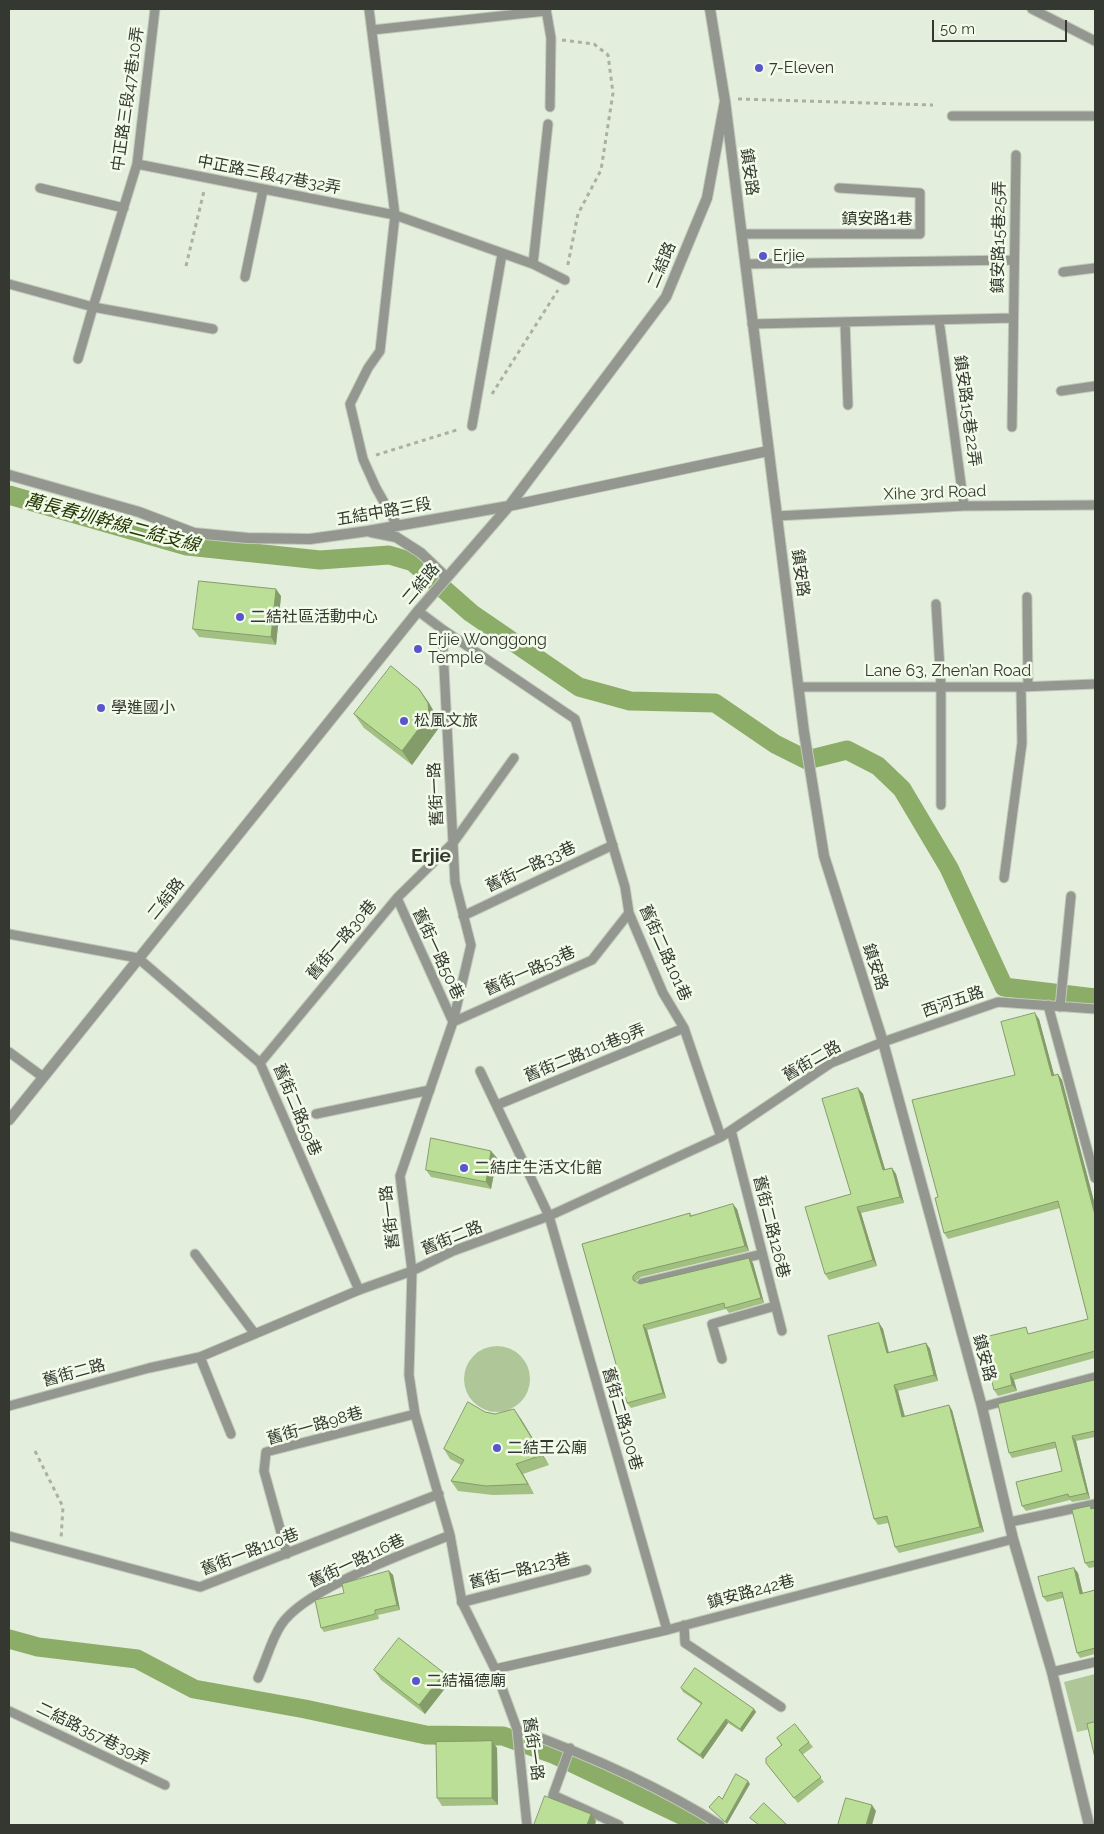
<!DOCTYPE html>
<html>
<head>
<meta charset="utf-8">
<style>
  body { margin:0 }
  #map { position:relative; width:1104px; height:1834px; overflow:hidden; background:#e4eedc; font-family:Raleway,sans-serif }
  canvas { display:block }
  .frame { position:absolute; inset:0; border:10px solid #343831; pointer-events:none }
  .scale { position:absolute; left:932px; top:20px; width:135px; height:22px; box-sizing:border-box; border:2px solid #343831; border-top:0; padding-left:6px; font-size:15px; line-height:18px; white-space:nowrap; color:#343831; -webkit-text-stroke:4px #f2fbe9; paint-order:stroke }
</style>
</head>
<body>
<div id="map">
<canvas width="1104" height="1834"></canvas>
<div class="frame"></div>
<div class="scale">50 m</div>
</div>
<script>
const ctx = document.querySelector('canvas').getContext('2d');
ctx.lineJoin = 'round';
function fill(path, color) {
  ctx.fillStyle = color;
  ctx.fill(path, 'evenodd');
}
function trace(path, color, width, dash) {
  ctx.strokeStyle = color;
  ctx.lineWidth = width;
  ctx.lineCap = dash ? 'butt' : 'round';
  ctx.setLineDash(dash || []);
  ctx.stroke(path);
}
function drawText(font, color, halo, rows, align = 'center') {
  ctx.font = font + ' Raleway,"Noto Sans TC",sans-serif';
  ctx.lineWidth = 5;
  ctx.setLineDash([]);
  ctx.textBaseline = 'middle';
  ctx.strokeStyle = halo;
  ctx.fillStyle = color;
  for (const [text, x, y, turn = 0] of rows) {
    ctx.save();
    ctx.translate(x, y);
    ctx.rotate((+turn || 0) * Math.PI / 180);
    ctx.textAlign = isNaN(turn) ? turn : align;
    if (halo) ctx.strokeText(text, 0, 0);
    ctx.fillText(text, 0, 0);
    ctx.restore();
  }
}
fill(new Path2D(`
  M464 1379a33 33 0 1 1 66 0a33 33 0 1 1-66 0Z
  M1095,1674V1728L1077,1732L1064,1682Z`), '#afc699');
trace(new Path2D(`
  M9,495L187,546L320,560L389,555L413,562L471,613L579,687L630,701L715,703L775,744L807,760L847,750L878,766L902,789L949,868L1004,987L1095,998
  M9,1639L38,1647L137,1659L194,1689L305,1709L426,1735L503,1736L553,1754L702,1825`), '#8cad68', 19);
const lane = new Path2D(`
  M155,9L137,164L93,307L213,329
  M369,9L395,215L380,351L368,368L350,404L363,459L376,488L397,525
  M546,9L551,38L550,107
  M1032,9L1095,41
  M372,30L546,11
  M952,116H1095
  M137,164L395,215L533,264L565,280
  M40,188L124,208
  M743,234H920V193L839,188
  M533,264L548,124
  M746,264L1014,260
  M1063,272L1095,268
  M245,277L263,190
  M9,284L93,307L78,359
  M939,320L964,506
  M845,322L848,405
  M752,324L1013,318
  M1061,391L1095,386
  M472,426L502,254
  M1012,427L1016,155
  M777,516L964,506L1095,505
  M1027,597L1028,686
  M936,604L941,686V805
  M418,611L442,629L455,882L471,945L453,1022L400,1176L412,1271L409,1375L415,1414L450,1535L462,1602L495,1669L517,1729L527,1825
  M442,629L575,719L625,887L629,913L663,993L684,1028L721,1137
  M800,687H1021L1095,684
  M1004,878L1022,743L1021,687
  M397,898L453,1022L592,960L629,913
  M463,916L613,845
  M9,934L138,958L260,1063L359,1290
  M1048,1005L1095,1178
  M1060,1007L1071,896
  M9,1052L43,1077
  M260,1063L397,898L453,843L514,758
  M480,1071L549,1216L667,1630
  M497,1105L684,1028
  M316,1114L430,1090
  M731,1130L782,1331
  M195,1254L255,1334
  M642,1283L762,1254
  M200,1357L231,1434
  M722,1359L712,1324L775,1306
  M9,1406L149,1368L200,1357L359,1290L412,1271L453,1251L549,1216L721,1137L831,1063L883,1042L998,1002L1095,1009
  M982,1407L1095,1377
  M1010,1522L1095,1504
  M9,1536L200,1587L439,1494
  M287,1554L264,1471L266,1452L415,1414
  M684,1625L685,1643L781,1707
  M495,1669L667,1630L1013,1539
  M1052,1672L1095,1662
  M258,1678C266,1661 271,1640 281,1625C305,1588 408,1553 450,1535
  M9,1711L165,1785
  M517,1729C585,1754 659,1786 720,1825
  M570,1748L553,1795L619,1825`);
const street = new Path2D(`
  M725,101L804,732L824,856L883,1042L982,1407L1013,1539L1052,1672L1089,1825
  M9,475L139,512L194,533L247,538L310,539L368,531L509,506L768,451
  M371,532L396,537L421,553L446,577
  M9,1120L418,611L509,506L666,297L707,198L725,101L710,9
  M462,1602L586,1570`);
trace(lane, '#c1caba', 11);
trace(street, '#c1caba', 12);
trace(new Path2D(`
  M562,40L594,44L608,55L613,93L601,170L578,214L567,269
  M738,99L933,105
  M186,266L204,191
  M492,394L558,290
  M376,455L460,429
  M35,1451L63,1507L61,1539`), '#a9b1a3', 3, [4, 4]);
trace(lane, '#93978f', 9);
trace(street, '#93978f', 10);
fill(new Path2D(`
  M281,596L276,645L199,637L193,629Z
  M419,689L429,703L437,717L438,729L412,765L364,728L354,714Z
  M1039,1019L1054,1075L1058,1074L1062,1080L1095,1205V1358L1014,1380L1017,1391L998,1396L994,1390L1030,1334L1088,1319L1060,1208L948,1239L944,1233L938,1197L1015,1075Z
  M858,1088L863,1094L885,1170L892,1168L896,1174L904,1203L861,1213L877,1266L829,1280L825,1274L851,1194Z
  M491,1151L497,1158L491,1189L431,1177L426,1170Z
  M737,1209L749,1251L641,1277L636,1281V1282L640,1284L753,1263L764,1303L729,1313L726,1309L647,1330L666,1398L631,1408L627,1403L582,1244L690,1213L691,1215Z
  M879,1323L883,1329L889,1352L926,1343L930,1349L938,1381L898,1391L905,1416L952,1410L984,1532L899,1553L895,1547L888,1523L878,1525L874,1519Z
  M1095,1380V1437L1076,1441L1090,1499L1072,1502L1070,1500L1026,1511L1022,1506L1062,1471L1056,1448L1012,1458L1009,1453Z
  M485,1412L521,1419L549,1465L523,1474L534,1494L493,1495L458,1491L451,1481L461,1465L450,1459L444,1449Z
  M1090,1506L1092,1509L1095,1508V1567L1089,1568L1085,1563Z
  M1074,1568L1078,1573L1083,1593L1095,1590V1654L1080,1658L1077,1653L1063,1598L1047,1602L1043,1597Z
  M389,1571L393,1575L400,1610L378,1615L379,1619L324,1632L321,1628L344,1593Z
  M374,1670L450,1682L425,1714L381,1680Z
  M681,1688L754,1709L756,1712L742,1732L728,1723L703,1759L679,1742L677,1739L701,1704L683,1692Z
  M777,1738L809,1742L813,1747L802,1755L824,1782L798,1803L766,1763L781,1745Z
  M492,1741L497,1748L498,1805L442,1806L437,1798Z`), '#a2c082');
fill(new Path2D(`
  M276,589L281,596L276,645L271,637Z
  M419,689L429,703L437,717L438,729L412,765L402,751Z
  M1035,1013L1039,1019L1056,1082L1052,1076Z
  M1058,1074L1062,1080L1095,1205V1215Z
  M858,1088L863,1094L887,1176L883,1170Z
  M491,1151L497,1158L491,1189L486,1182Z
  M892,1168L896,1174L904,1203L900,1197Z
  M733,1204L737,1209L749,1251L745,1246Z
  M857,1207L861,1213L877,1266L873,1260Z
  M749,1258L753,1263L764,1303L761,1298Z
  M879,1323L883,1329L890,1359L887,1353Z
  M643,1325L647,1330L666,1398L663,1393Z
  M926,1343L930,1349L938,1381L934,1375Z
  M1010,1374L1014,1380L1017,1391L1012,1385Z
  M894,1385L898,1391L906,1422L902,1417Z
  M949,1405L952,1410L984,1532L980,1527Z
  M514,1409L521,1419L549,1465L542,1455Z
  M1072,1436L1076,1441L1090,1499L1087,1493Z
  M516,1464L523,1474L534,1494Z
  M1074,1568L1078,1573L1084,1599L1080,1594Z
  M389,1571L393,1575L400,1610L397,1605Z
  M444,1673L450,1682L425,1714L419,1705Z
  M754,1709L756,1712L742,1732L740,1729Z
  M726,1719L728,1723L703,1759L700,1755Z
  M492,1741L497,1748L498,1805L492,1798Z
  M748,1781L750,1784L727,1824L725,1822Z
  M872,1805L876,1811L872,1825H866Z
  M591,1814L596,1821L595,1825H587Z`), '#849c6a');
const building = new Path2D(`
  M199,581L276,589L271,637L193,629Z
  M391,666L419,689L428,703L429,715L402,751L354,714Z
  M1035,1013L1052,1076L1058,1074L1095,1215V1351L1010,1374L1012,1385L994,1390L981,1338L1026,1327L1028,1334L1088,1319L1058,1201L944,1233L935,1198L938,1197L912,1100L1015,1075L1001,1022Z
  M858,1088L883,1170L892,1168L900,1197L857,1207L873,1260L825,1274L805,1207L851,1194L822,1099Z
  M431,1138L491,1151L486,1182L426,1170Z
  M733,1204L745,1246L637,1272L633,1276V1280L640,1284L749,1258L761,1298L725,1308L724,1303L643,1325L663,1393L627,1403L582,1244L690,1213V1216Z
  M879,1323L887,1353L926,1343L934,1375L894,1385L902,1417L949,1405L980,1527L895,1547L887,1516L874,1519L828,1336Z
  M1095,1380V1431L1072,1436L1087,1493L1069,1497L1068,1494L1022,1506L1016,1482L1062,1471L1055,1442L1009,1453L998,1404Z
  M468,1402L485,1412L495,1414L514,1409L542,1455L516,1464L528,1484L486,1486L451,1481L464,1460L444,1449Z
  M1090,1506L1091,1509L1095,1508V1561L1085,1563L1072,1510Z
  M1074,1568L1080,1594L1095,1590V1648L1077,1653L1062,1592L1043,1597L1038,1577Z
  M389,1571L397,1605L375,1610V1614L321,1628L315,1600L344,1593L342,1584Z
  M399,1638L444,1673L419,1705L374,1670Z
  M695,1668L754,1709L740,1729L726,1719L700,1755L677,1739L702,1703L681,1688Z
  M1095,1722V1758L1087,1724Z
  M795,1724L809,1742L799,1750L821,1777L794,1798L766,1763V1758L782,1745L777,1738Z
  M492,1741V1798H437L436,1742Z
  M736,1774L748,1781L725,1822L709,1807L719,1796L722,1799Z
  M545,1796L591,1814L587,1825H534Z
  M846,1798L872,1805L866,1825H838Z
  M764,1803L787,1825H759L750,1818Z`);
fill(building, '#bcdf97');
trace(building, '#849c6a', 1);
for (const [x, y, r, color] of [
  [759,68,5,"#5956cd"],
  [763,256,5,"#5956cd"],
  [240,617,5,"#5956cd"],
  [418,649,5,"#5956cd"],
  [101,708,5,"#5956cd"],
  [404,721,5,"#5956cd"],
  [464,1168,5,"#5956cd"],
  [497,1448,5,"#5956cd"],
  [416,1681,5,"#5956cd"]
]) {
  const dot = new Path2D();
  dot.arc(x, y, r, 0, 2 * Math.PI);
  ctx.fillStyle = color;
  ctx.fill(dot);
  trace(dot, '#f2fbe9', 2);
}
drawText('16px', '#343831', '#f2fbe9', [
  ["7-Eleven",769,68],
  ["Erjie",773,256],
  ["二結社區活動中心",250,617],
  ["Erjie Wonggong",428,640],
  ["Temple",428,658],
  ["學進國小",111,708],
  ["松風文旅",414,721],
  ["二結庄生活文化館",474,1168],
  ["二結王公廟",507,1448],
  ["二結福德廟",426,1681]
], 'left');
drawText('16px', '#343831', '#f2fbe9', [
  ["中正路三段47巷10弄",128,99,-82],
  ["鎮安路",749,172,82],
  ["中正路三段47巷32弄",269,175,11],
  ["鎮安路1巷",877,219],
  ["鎮安路15巷25弄",999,237,-89],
  ["二結路",662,265,-67],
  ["鎮安路15巷22弄",967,411,82],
  ["Xihe 3rd Road",935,493,-2],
  ["五結中路三段",384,512,-10],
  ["鎮安路",800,573,82],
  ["二結路",421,584,-50],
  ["Lane 63, Zhen’an Road",948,671],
  ["舊街一路",436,794,-93],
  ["舊街一路33巷",531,867,-25],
  ["二結路",166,899,-51],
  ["舊街一路30巷",342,940,-50],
  ["舊街二路101巷",665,953,66],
  ["舊街一路50巷",438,954,65],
  ["鎮安路",875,967,72],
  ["舊街一路53巷",530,971,-24],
  ["西河五路",953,1002,-19],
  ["舊街二路101巷9弄",585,1053,-22],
  ["舊街二路",812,1061,-30],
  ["舊街二路59巷",297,1110,67],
  ["舊街一路",390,1217,-97],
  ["舊街二路126巷",771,1227,76],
  ["舊街二路",452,1238,-22],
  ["鎮安路",984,1358,75],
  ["舊街二路",74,1373,-15],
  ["舊街二路100巷",622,1419,74],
  ["舊街一路98巷",315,1426,-16],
  ["舊街一路110巷",250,1552,-21],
  ["舊街一路116巷",357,1561,-25],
  ["舊街一路123巷",520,1571,-14],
  ["鎮安路242巷",751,1592,-15],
  ["二結路357巷39弄",93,1734,26],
  ["舊街一路",533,1749,82]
]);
drawText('italic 18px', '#223602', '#f2fbe9', [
  ["萬長春圳幹線二結支線",112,523,15]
]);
drawText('bold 19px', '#343831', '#f2fbe9', [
  ["Erjie",431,856]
]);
</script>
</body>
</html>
